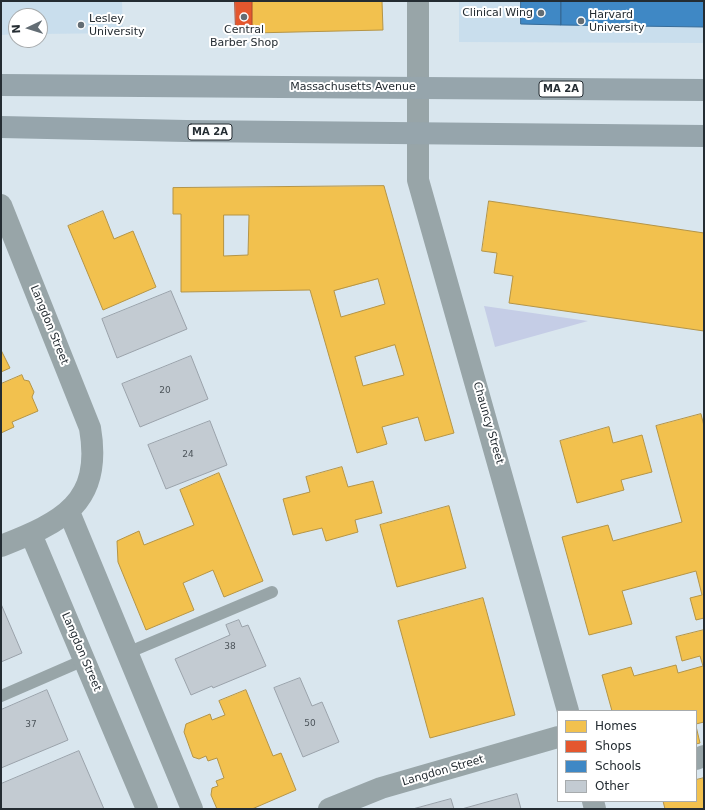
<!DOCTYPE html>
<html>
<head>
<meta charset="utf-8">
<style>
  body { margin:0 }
  #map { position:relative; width:705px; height:810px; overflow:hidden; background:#d9e6ee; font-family:"DejaVu Sans",sans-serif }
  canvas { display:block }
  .frame { position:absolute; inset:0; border:2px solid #242c32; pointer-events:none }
  .legend { position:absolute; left:557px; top:710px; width:140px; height:92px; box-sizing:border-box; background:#fff; border:1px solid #a7abad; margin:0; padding:5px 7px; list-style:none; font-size:12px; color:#242c32 }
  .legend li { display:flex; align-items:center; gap:8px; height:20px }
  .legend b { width:20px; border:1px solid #a7abad }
  .north { position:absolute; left:8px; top:8px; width:40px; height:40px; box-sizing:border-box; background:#fff; border:1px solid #a7abad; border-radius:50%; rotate:266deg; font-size:11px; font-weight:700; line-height:16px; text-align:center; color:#242c32 }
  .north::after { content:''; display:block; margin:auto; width:14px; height:18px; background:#636d74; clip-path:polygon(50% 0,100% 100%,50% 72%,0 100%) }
</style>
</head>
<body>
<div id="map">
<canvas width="705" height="810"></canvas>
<div class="frame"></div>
<ul class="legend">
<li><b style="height:11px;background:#f2c14e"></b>Homes</li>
<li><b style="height:11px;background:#e4572e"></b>Shops</li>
<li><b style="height:11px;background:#3f88c5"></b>Schools</li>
<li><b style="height:11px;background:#c3cbd2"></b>Other</li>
</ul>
<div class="north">N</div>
</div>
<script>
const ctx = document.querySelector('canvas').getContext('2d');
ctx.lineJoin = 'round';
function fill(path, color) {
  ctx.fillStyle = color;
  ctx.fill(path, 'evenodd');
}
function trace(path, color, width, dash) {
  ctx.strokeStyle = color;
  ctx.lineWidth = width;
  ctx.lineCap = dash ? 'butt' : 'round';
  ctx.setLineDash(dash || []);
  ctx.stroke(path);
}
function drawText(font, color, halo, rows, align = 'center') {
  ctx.font = font + ' "DejaVu Sans",sans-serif';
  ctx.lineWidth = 4;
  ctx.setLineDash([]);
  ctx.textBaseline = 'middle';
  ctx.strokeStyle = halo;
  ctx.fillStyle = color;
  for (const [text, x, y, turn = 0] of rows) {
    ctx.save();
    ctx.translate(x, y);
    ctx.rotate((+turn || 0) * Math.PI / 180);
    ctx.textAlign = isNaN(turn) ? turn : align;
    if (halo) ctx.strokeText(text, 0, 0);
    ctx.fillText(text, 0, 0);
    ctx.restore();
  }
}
fill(new Path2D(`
  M1,1H122L123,33L40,34V16H16V34L1,35Z
  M459,1H704V43L459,42Z`), '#c9deed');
fill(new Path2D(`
  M484,306L588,321L495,347Z`), '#c5cde6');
const homes = new Path2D(`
  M252,1H382L383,30L252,33Z
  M384,186L454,433L425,441L418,417L382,427L387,444L357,453L310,290L181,292V214H173V188ZM224,215H249L248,255L224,256ZM378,279L385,304L341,317L334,291ZM395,345L404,375L363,386L355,357Z
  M489,201L704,233V331L509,303L513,276L494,273L497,253L482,251Z
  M103,211L114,239L133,231L156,287L103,310L68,226Z
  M1,350L10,368L1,372Z
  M22,375L24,380L29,381L34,392L32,397L38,411L12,422L14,427L1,433V384Z
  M701,414L704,426V618L696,620L690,598L702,595L696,571L622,591L632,624L589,635L562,537L608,525L613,541L682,522L656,426Z
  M609,427L613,443L642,435L652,472L621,480L624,490L577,503L560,441Z
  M342,467L348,487L373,481L382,513L355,520L358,532L326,541L322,528L293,535L283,499L310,492L306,477Z
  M219,473L263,581L224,597L213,570L183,583L194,610L146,630L118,562L117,541L139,531L144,545L194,525L180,490Z
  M449,506L466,568L397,587L380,525Z
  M483,598L515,715L430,738L398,621Z
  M704,630V722L696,724V711H612L602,675L631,667L634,676L676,665L678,673L703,666L700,656L682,661L676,637Z
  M246,690L273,756L281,753L296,790L252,809H217L211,795L212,788L218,786L216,781L224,778L217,758L208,761L206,756L199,759L193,757L184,732L186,724L210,714L212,720L225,715L219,701Z
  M696,726L700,743L696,744Z
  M704,778V809H665L663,801H696V780Z`);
fill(homes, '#f2c14e');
trace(homes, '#b49446', 1);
const shops = new Path2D(`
  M235,1H252V33H236Z`);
fill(shops, '#e4572e');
trace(shops, '#aa4a2f', 1);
const schools = new Path2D(`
  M521,1H561V25L521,24Z
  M561,1H704V27L561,25Z`);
fill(schools, '#3f88c5');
trace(schools, '#376c99', 1);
const building = new Path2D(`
  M171,291L187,329L117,358L102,319Z
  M191,356L208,399L140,427L122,384Z
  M210,421L227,465L166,489L148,445Z
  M1,604L22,653L1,662Z
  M239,620L242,627L248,625L266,666L213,688L212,686L191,695L175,659L230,635L226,625Z
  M300,678L312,706L322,702L339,742L303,757L274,688Z
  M47,690L68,740L1,768V710Z
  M79,751L104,809H1V784Z
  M517,794L521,809H462Z
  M451,799L454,809H413Z`);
fill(building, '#c3cbd2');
trace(building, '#9aa2aa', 1);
trace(new Path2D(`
  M127,653L272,592
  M1,696L84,660`), '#98a5a8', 12);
trace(new Path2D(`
  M418,1V180L568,711
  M1,205L90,428C103,503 62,522 1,546
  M69,512L192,809
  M31,534L147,809
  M696,759L704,756
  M593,801L595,809
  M329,809L381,788L558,737`), '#98a5a8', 22);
trace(new Path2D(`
  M1,85L704,90
  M1,127L186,131L704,136`), '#96a5ac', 22);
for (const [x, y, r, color] of [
  [541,13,4,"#636d74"],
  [244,17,4,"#636d74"],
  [581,21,4,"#636d74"],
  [81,25,4,"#636d74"]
]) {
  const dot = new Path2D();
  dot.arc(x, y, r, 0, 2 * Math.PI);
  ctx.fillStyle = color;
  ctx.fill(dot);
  trace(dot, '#fff', 1.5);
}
drawText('9px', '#4c545a', null, [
  ["20",165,391],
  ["24",188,455],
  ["38",230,647],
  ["50",310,724],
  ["37",31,725]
]);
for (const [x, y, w] of [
  [561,89,44],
  [210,132,44]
]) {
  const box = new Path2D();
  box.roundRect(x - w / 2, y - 8, w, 16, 3);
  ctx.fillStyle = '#fff';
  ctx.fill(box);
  trace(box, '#242c32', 1);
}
drawText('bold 10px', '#242c32', null, [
  ["MA 2A",561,89],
  ["MA 2A",210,132]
]);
drawText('11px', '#242c32', '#fff', [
  ["Clinical Wing",533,13,"right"],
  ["Harvard",589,15],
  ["University",589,28],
  ["Lesley",89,19],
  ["University",89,32],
  ["Central",244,30,"center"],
  ["Barber Shop",244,43,"center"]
], 'left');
drawText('11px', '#242c32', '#fff', [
  ["Massachusetts Avenue",353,87],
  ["Langdon Street",49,325,68],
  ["Chauncy Street",488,423,74],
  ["Langdon Street",81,652,67],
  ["Langdon Street",443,771,-16]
]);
</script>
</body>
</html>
